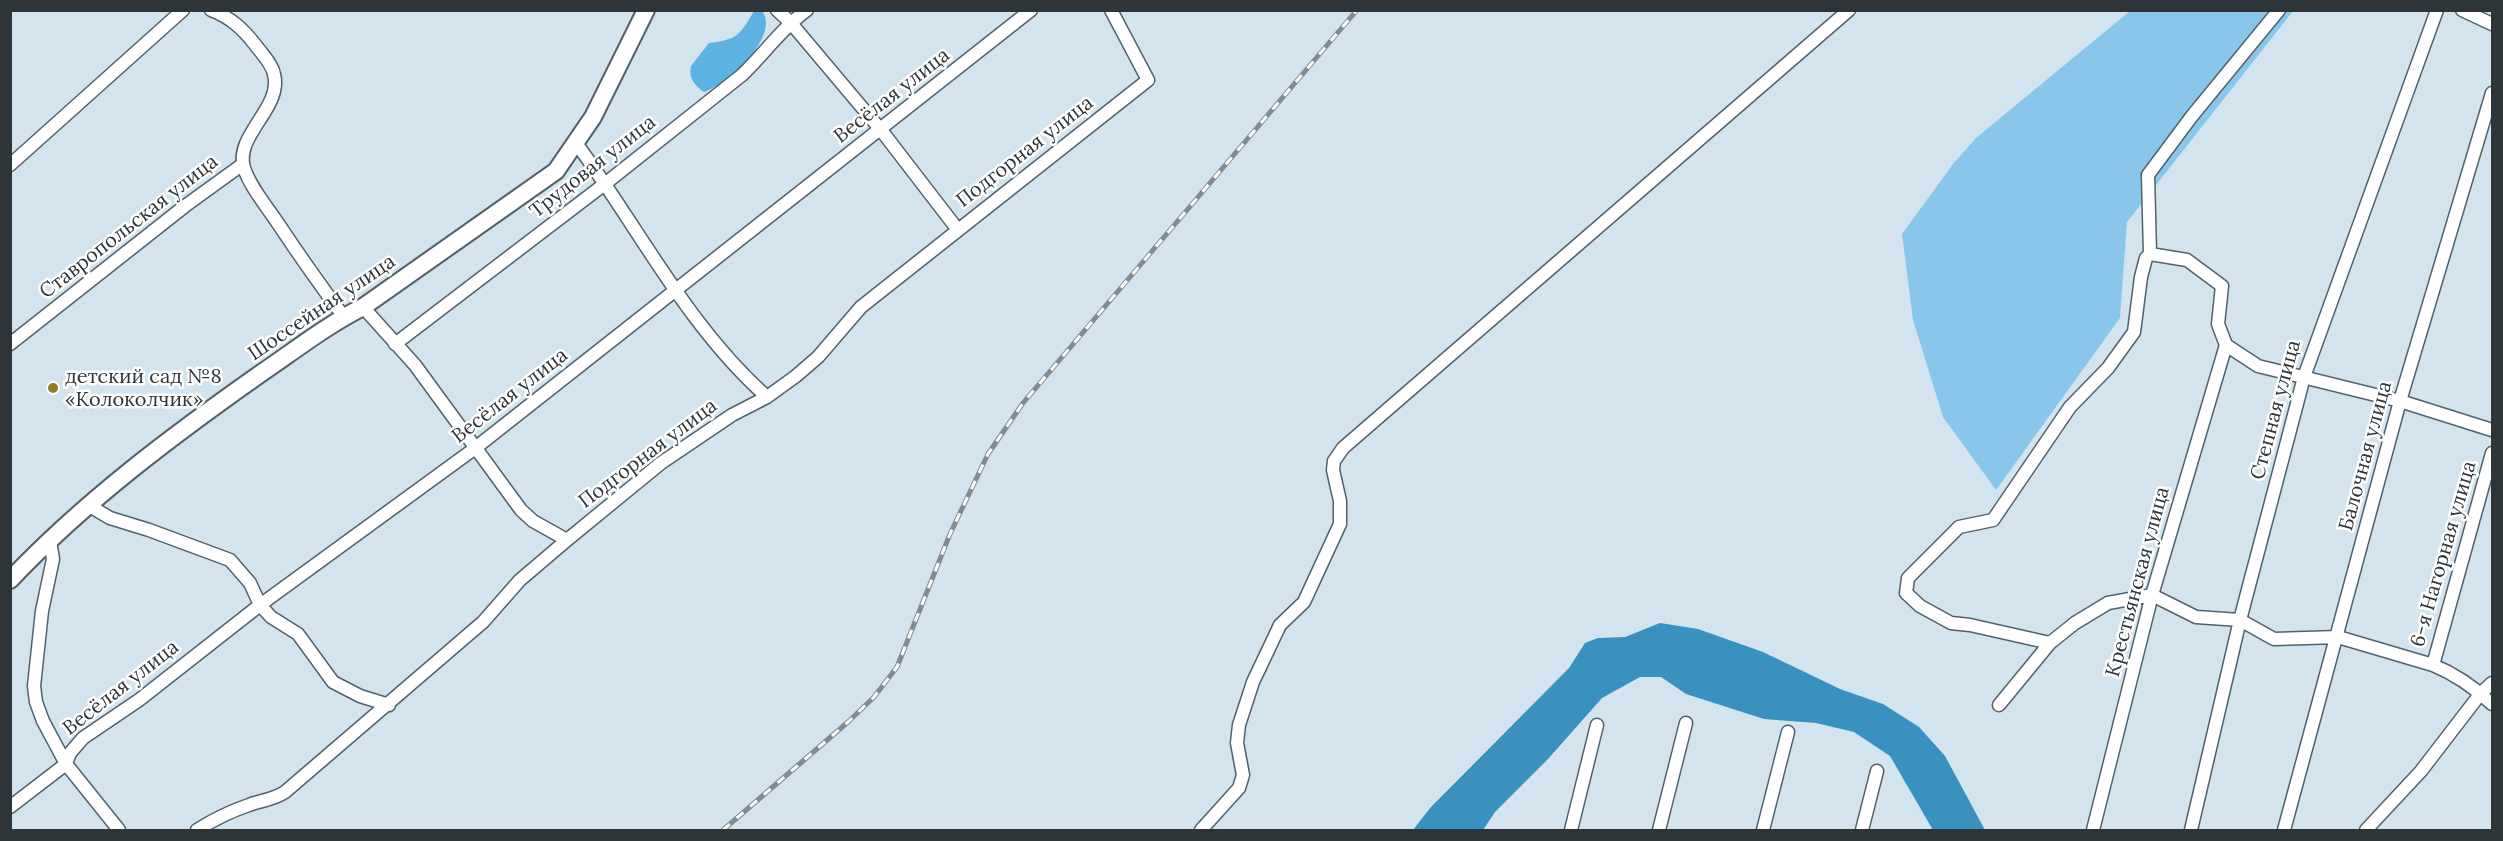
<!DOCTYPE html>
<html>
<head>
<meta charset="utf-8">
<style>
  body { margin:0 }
  #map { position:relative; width:2503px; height:841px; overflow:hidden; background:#d3e4ee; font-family:Lora,serif }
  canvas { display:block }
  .frame { position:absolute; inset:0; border:12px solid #2e3539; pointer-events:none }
</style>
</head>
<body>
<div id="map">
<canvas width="2503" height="841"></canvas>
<div class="frame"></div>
</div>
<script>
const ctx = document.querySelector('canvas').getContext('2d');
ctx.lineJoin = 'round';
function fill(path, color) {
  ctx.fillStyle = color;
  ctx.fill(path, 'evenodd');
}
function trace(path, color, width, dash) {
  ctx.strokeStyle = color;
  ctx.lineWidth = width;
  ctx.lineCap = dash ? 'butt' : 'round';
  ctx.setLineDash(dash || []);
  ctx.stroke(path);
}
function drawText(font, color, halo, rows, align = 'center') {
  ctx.font = font + ' Lora,serif';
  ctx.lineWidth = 5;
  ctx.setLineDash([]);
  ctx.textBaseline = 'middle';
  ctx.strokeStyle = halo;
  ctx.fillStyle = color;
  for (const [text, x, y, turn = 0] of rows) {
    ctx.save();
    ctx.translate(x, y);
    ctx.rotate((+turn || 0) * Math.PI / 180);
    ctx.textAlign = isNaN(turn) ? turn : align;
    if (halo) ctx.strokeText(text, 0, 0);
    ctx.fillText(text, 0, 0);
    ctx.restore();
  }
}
fill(new Path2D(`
  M2130,11H2293L2127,222L2120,318L1996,490L1943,417L1913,320L1902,234L1953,164L1976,138Z`), '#88c7eb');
fill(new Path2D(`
  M754,11H762C781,36 727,85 704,92C695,86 688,78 691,66L709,43C737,40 740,35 754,11Z`), '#5cb2e1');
fill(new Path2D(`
  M1660,623L1698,629L1763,652L1840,689L1883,704L1919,727L1945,756L1985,830H1933L1890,756L1854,732L1816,723L1764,719L1686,694L1661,677H1640L1602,698L1548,759L1495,812L1483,830H1413L1431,807L1569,668L1585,643L1598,638L1625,637Z`), '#3891be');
const street = new Path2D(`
  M211,10C232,18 244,30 257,47C263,55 272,64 274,74C283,108 234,135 244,168C250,186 264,203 275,219C297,252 320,285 344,317
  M777,10L790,22L881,130L958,230
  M2462,10L2492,24
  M576,143C639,228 687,326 767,397
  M10,165L183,10
  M2150,254L2187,260L2222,286L2218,324L2226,345L2258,366L2400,401L2492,430
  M2150,254L2148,175L2192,116L2279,10
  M363,307L415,365L521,510L533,521L567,540
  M10,344L185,206L243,164
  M395,344L606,183L742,75C764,54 782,28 807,10
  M88,505L110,518L149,530L230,560L250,583L260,605L271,617L298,634L333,682L360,696L389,705
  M50,541L53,559L42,611L34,686L36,702L43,721L66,764L119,830
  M2050,643L1970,625L1951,623L1920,606L1906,593L1908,578L1959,527L1993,520L2070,407L2108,368L2134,332L2141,277L2146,258L2150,254
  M2433,665L2492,453
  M1999,705L2050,643L2075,623L2108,603L2152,595L2196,617L2240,620L2274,639L2338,637L2433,665C2455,674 2475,688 2492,704
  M10,807L66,764L70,753L83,738L139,700L260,605L474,449L1031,10
  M197,830C213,820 231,811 249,805C262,800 273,800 285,792L483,622L520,580L567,540L661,463L732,415L767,397L796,376L818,357L861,307L1148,80L1111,10
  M1201,830L1239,788L1243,775L1237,743L1239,725L1253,682L1280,625L1304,602L1340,524V501L1333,470L1334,461L1343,448L1849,10
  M1571,830L1597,725
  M1659,830L1686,723
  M1763,830L1788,732
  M1862,830L1877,771
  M2093,830L2152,595L2226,345
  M2191,830L2240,620L2304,377L2437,10
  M2284,830L2400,401L2492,93
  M2366,830L2421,771L2481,693L2492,683`);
const secondary = new Path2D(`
  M10,580C85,501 172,436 260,374C294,351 327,325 363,307L556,171L593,117L646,10`);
trace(street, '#52616a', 15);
trace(secondary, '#52616a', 20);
trace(street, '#fff', 12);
trace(secondary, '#fff', 16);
const rail = new Path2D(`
  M723,830L848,722L874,697L897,667L950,534L988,454L1023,403L1357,10`);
trace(rail, '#808c93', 5);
trace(rail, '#fff', 3, [9]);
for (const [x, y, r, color] of [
  [53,388,6,"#937c23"]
]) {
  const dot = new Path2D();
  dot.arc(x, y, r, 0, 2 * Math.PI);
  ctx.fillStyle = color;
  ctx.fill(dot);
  trace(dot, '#fff', 2);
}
drawText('20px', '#2e3539', '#fff', [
  ["Весёлая улица",892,96,-38],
  ["Подгорная улица",1025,152,-38],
  ["Трудовая улица",593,167,-38],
  ["Ставропольская улица",129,227,-38],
  ["Шоссейная улица",322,308,-34],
  ["Весёлая улица",510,396,-38],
  ["Степная улица",2276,410,-75],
  ["Подгорная улица",648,454,-37],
  ["Балочная улица",2366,456,-75],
  ["6-я Нагорная улица",2444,554,-74],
  ["Крестьянская улица",2138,582,-75],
  ["Весёлая улица",121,688,-38]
]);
drawText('20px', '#2e3539', '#fff', [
  ["детский сад №8",65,377],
  ["«Колоколчик»",65,400]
], 'left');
</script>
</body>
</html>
